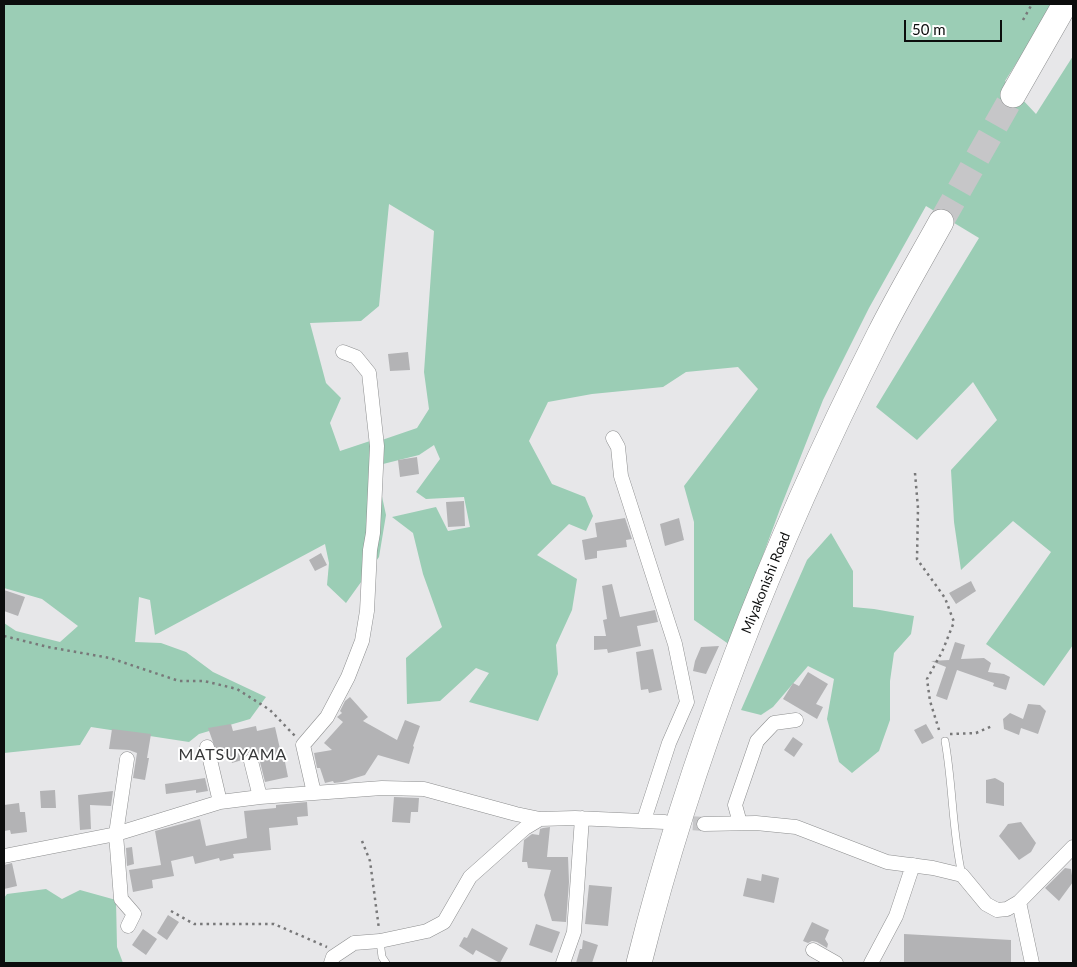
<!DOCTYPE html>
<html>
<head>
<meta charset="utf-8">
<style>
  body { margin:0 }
  #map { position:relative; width:1077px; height:967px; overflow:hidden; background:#e7e7e9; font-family:Lato,sans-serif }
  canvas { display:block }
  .frame { position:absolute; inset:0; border:5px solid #0c0d0d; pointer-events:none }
  .scale { position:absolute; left:904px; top:20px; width:98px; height:22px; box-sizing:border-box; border:2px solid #0c0d0d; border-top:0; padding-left:6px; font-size:15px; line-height:18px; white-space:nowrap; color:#0c0d0d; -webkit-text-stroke:4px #fff; paint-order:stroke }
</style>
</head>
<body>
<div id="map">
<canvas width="1077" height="967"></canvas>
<div class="frame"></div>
<div class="scale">50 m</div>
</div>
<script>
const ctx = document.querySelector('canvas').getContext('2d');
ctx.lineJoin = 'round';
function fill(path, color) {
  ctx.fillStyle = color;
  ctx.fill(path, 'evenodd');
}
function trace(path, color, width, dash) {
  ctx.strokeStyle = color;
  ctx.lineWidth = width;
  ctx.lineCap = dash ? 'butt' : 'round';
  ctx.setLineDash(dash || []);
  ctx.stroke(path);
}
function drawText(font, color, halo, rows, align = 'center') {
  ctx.font = font + ' Lato,sans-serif';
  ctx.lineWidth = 4;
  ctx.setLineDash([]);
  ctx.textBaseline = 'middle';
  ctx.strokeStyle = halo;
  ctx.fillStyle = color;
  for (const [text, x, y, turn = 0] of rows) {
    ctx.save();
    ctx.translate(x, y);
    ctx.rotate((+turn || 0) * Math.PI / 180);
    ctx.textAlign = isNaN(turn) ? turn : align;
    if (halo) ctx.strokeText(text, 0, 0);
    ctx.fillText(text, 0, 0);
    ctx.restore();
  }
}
fill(new Path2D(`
  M4,4H1054L1005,81L1036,114L1073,56V645L1044,686L986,644L1051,552L1013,521L961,570L954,522L951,470L997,420L973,382L917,440L876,407L979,238L926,206L869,308L823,400L780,509L730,645L694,620V522L684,486L758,389L738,367L686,372L663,387L592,394L548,402L529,441L552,484L585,497L593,516L586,531L569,524L537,555L577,579L572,610L556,645L558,674L538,721L469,702L489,673L476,668L440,701L407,704L406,658L442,627L423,574L413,533L392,517L436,507L448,531L470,527L464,497L426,499L416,492L440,459L434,445L419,455L383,464L382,440L417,428L429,409L424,372L434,231L389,204L379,306L361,321L310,323L326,383L341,398L330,423L340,451L370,441L386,515L379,557L346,603L327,585L329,563L325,544L155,635L150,600L139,597L135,642L161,643L186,652L213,672L266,697L250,719L199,734L189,742L91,727L80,745L4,753V623L16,631L60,642L78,626L42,599L4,588Z
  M831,533L853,571V607L874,609L914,616L911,634L894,653L890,681V720L879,751L852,773L839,762L827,719L834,679L808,666L773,707L761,715L741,710L807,560Z
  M46,889L62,899L80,890L116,900L117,947L123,963H4V898L7,894Z`), '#9bcdb5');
fill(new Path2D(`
  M408,352L410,370L390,371L388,354Z
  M417,457L419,474L400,477L398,460Z
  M464,501L465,526L448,527L446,502Z
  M625,518L632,539L626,540L627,547L597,551V558L585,560L582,540L597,537L595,523Z
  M679,518L684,540L665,546L660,524Z
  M321,553L327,565L315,571L309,560Z
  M971,581L976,591L956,604L949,593Z
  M612,584L620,617L655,610L658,622L637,626L641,646L608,653L607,649L594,650V636H606L603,620L607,619L602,586Z
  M4,590L25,597L18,616L4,611Z
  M955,642L965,645L961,659L984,658L991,663L988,672L1004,674L1010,677L1006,690L993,686L994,683L957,670L947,700L936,696L946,667L931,661L949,660Z
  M719,646L706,674L693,671L695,661L701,647Z
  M653,649L662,690L649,693L648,689L641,690L636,652Z
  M808,672L828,684L816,704L823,707L817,719L783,699L793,683L799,686Z
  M350,697L368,717L363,721L397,740L405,720L420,726L413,746L414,747L409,764L378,755L365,775L342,782L334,783L333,781L325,783L320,768H317L314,753L332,750L324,743L343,722L337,717L342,713L340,711L345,701Z
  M1028,704L1040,705L1046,711L1038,734L1021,728L1019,735L1004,729L1003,719L1010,713L1023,719L1022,722Z
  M231,724L233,731L256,726L257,731L275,727L283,762H285L288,777L265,782L259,758L254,753H248L245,755L242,760L232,763L229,754L218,756L208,728Z
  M926,724L934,738L922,744L914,730Z
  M112,729L151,734L147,758H149L145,780L133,778L137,753L129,750L109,749Z
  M793,737L803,744L794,757L784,750Z
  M205,778L208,791L196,793V790L166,794L165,784Z
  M995,778L1004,783V806L986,803V780Z
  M55,790L56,808H41L40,791Z
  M113,791L111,806L90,805L91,829L80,830L78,795Z
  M394,797L419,798L418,812H411L410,823L392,822Z
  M307,802L308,816L297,817L298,825L269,828L271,850L233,854L234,858L220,861L219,858L195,864L193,856L171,861L174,876L152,880L153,888L133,892L129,870L161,865L155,831L200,819L206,846L247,838L244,811L276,808V805Z
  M19,803L20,812H25L27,832L11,834L10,830L4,831V805Z
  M1021,822L1036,843L1031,852L1019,860L999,836L1008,824Z
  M550,827L547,857H568L569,882L566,922L552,921L544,895L551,870L528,868L527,862H522L524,840L532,834L539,835L540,829L543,828Z
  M132,847L134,864L127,866L126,848Z
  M12,863L17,886L4,889V865Z
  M1065,868L1071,869L1073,882L1059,901L1045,888Z
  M762,874L779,878L774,903L743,896L747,878L761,881Z
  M589,885L612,887L608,926L585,924Z
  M168,915L179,922L167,940L157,933Z
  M812,922L829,930L825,939L828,944L827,948L817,942L812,941L808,943L803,941Z
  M536,924L560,932L552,953L529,945Z
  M472,928L508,948L500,963L476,950L473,955L459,946L464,937L467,938Z
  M143,929L157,939L146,955L132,945Z
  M904,934L1011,940V963H904Z
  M583,940L598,945L592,963H576L580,949H582Z`), '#b3b3b5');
trace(new Path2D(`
  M672,822L704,824`), '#c6c6c8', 14, [14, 7]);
trace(new Path2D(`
  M941,222L1013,95`), '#c6c6c8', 25, [25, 12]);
const lane = new Path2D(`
  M945,741C953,785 952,831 962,875
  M380,941L382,957L386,963`);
const street = new Path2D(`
  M613,438L618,447L621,476L675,644L687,702L669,743L644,820
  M207,747L220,802
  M127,759L116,834L121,899L134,914L128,926
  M251,761L260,797
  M314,793L303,745L327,717L348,677L362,641L367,611L370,550L373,533L377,446L369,373L356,357L343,352
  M740,823L735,805L757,741L774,723L796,720
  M704,824L756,823L796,827L887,862L933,868L962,875L986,904L997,910L1007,909L1019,902L1073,847
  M4,856L116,834L220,802L260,797L382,788L424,789L516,814L540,819L575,818L665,822
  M1019,902L1032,963
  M813,950L836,963
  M331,963L333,957L354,943L380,941L427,931L444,922L470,877L525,828L540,819
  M563,963L574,932L582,818
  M871,963L896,916L913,865`);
const highway = new Path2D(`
  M1013,95L1065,4
  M639,963C693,746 778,535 879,335C898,297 920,260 941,222`);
trace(lane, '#8d8e8f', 8);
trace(street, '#8d8e8f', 15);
trace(highway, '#8d8e8f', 26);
trace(new Path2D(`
  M1023,20L1032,4
  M915,473L918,508L917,559L945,598L954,622L942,652L927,679L930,701L940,733
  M4,636L48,647L110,658L179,681H204L237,689L270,710L295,736
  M950,734L976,733L992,726
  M362,841L370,861L379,929
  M171,911L194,924H274L327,947`), '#787879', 2.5, [2.5, 4]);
trace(lane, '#fff', 7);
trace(street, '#fff', 14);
trace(highway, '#fff', 25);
drawText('14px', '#0c0d0d', '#fff', [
  ["Miyakonishi Road",766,583,-68]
]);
ctx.letterSpacing = '1px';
drawText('16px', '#373839', '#fff', [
  ["MATSUYAMA",233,755]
]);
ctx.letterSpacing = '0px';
</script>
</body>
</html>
